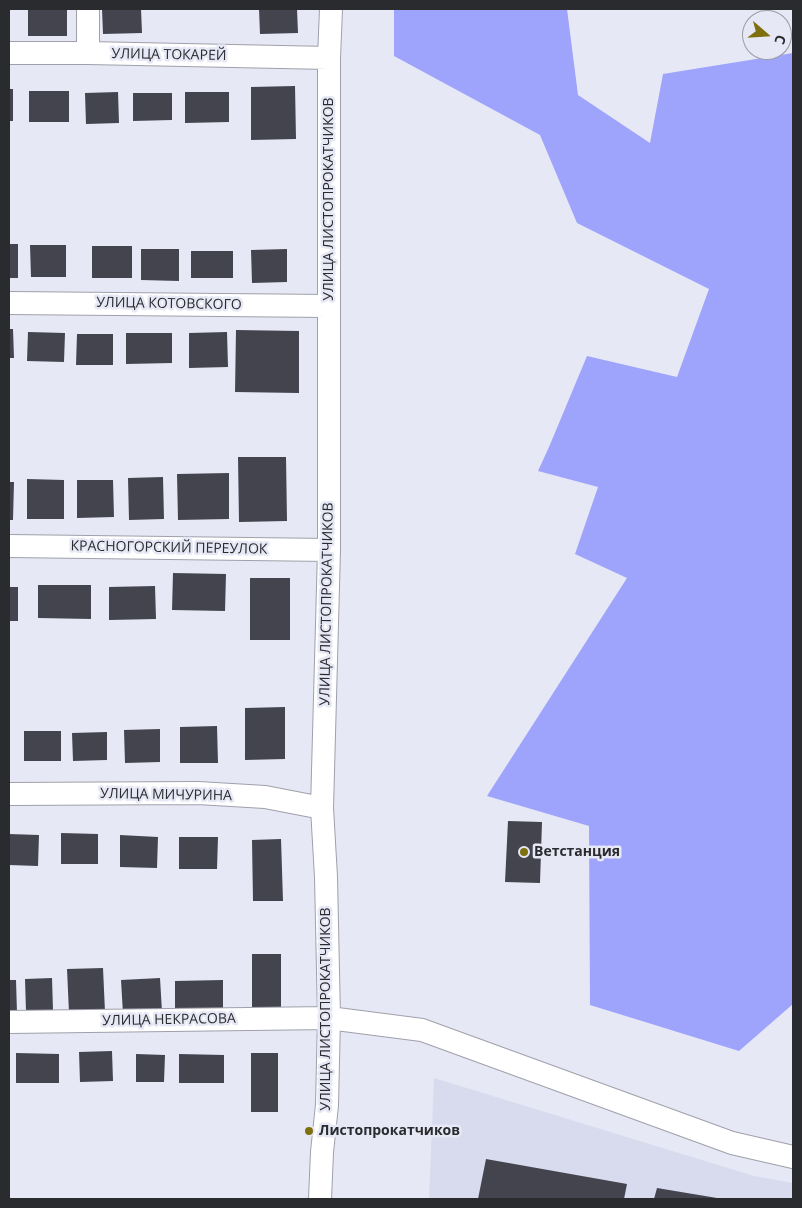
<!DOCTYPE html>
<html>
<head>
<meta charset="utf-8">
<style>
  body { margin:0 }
  #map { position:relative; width:802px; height:1208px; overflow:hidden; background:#e7e8f5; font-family:"Open Sans",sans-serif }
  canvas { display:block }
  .frame { position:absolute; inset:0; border:10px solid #2a2b2f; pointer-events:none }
  .north { position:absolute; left:742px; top:10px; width:50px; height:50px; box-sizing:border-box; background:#e7e8f5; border:1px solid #9b9ca6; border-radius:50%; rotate:109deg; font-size:14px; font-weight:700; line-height:20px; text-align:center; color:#2a2b2f }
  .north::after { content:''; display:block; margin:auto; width:18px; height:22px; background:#7e700f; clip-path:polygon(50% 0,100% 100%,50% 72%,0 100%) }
</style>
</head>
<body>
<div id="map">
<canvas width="802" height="1208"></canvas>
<div class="frame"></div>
<div class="north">С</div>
</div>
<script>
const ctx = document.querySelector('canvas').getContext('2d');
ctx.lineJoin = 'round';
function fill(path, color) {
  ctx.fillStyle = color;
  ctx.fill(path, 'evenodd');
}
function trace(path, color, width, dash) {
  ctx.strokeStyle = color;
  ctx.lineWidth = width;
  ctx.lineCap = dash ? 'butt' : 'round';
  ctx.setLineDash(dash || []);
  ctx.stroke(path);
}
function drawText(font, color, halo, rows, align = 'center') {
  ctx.font = font + ' "Open Sans",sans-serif';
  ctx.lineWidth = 5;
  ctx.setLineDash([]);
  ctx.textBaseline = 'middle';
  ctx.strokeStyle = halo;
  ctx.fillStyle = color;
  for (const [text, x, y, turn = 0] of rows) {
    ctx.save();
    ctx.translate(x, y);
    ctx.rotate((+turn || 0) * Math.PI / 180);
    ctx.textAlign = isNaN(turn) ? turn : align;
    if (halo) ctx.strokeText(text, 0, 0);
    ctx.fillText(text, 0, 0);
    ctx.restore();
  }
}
fill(new Path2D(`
  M434,1078L754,1176L793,1183V1199H429Z`), '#d8dbee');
fill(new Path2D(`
  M394,9H567L578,95L650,143L663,74L793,53V1004L739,1051L590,1005L589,826L487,796L627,578L575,554L598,487L538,471L549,447L587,356L677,377L709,289L577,223L540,135L394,56Z`), '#9ea4fb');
fill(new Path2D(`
  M28,9H67V36H28Z
  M102,9H141L142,33L103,34Z
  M259,9H297L298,33L260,34Z
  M295,86L296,139L251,140V87Z
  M9,89H13V121H9Z
  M29,91H69V122H29Z
  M118,92L119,123L86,124L85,93Z
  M185,92H229V122L185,123Z
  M133,93H172V120L133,121Z
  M9,244H18V278H9Z
  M30,245H66V277H31Z
  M92,246H132V278H92Z
  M141,249H179V281L141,280Z
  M287,249V282L252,283L251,250Z
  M191,251H233V278H191Z
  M9,329H13L14,358H9Z
  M236,330L299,331V393L235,392Z
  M28,332L65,333L64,362L27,361Z
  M227,332L228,367L189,368V333Z
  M126,333H172V363L126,364Z
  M77,334H113V365H76Z
  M238,457H286L287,521L239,522Z
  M229,473V519L178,520L177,474Z
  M163,477L164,519L129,520L128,478Z
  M27,479L64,480V519H27Z
  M77,480H113L114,517L77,518Z
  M9,482H14L13,520H9Z
  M173,573L226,574L225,611L172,610Z
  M250,578H290V640H250Z
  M38,585H91V619L38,618Z
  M155,586L156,619L109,620V587Z
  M9,587H18V621H9Z
  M285,707V759L245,760V708Z
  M217,726L218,763H180V727Z
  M160,729V762L125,763L124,730Z
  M24,731H61V761H24Z
  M107,732V760L73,761L72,733Z
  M508,821L542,822L540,883L505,882Z
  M61,833L98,834V864H61Z
  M9,834L39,835L38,866L9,865Z
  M120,835L158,837L157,868L120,867Z
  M179,837H218L217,869H179Z
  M281,839L283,901H253L252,840Z
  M252,954H281V1009H252Z
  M103,968L105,1012L69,1013L67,969Z
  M52,978L53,1010L26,1011L25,979Z
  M160,978L162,1012L123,1014L121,980Z
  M9,980H16L17,1013L9,1014Z
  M223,980V1012H175V981Z
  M112,1051L113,1081L80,1082L79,1052Z
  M16,1053L59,1054V1083H16Z
  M251,1053H278V1112H251Z
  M136,1054L165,1055L164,1082H136Z
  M179,1054L224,1055V1083H179Z
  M486,1159L627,1184L624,1199H478Z
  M657,1188L717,1198V1199H654Z`), '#43444e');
const minor = new Path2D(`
  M9,53H88L329,58
  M88,53V9
  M9,303L329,306
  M9,546L329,550
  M9,794L198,793L265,797L322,808
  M9,1022L329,1018L422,1030L732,1143L793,1157
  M320,1199L322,1152L327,1105L329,1018L326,877L322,808L329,550V58L331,9`);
trace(minor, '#9fa0ab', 24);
trace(minor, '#fff', 22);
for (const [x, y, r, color] of [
  [524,852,5,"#7e700f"],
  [309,1131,5,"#7e700f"]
]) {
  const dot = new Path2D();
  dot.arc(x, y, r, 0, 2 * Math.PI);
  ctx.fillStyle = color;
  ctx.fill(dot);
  trace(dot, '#e7e8f5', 2);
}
drawText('14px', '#2a2b2f', '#e7e8f5', [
  ["УЛИЦА ТОКАРЕЙ",169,55,1],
  ["УЛИЦА ЛИСТОПРОКАТЧИКОВ",329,199,-90],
  ["УЛИЦА КОТОВСКОГО",169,304,1],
  ["КРАСНОГОРСКИЙ ПЕРЕУЛОК",169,548,1],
  ["УЛИЦА ЛИСТОПРОКАТЧИКОВ",327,604,-89],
  ["УЛИЦА МИЧУРИНА",166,795,1],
  ["УЛИЦА ЛИСТОПРОКАТЧИКОВ",326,1009,-90],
  ["УЛИЦА НЕКРАСОВА",169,1020,-1]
]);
drawText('bold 14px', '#2a2b2f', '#e7e8f5', [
  ["Ветстанция",534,852],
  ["Листопрокатчиков",319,1131]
], 'left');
</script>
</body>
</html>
